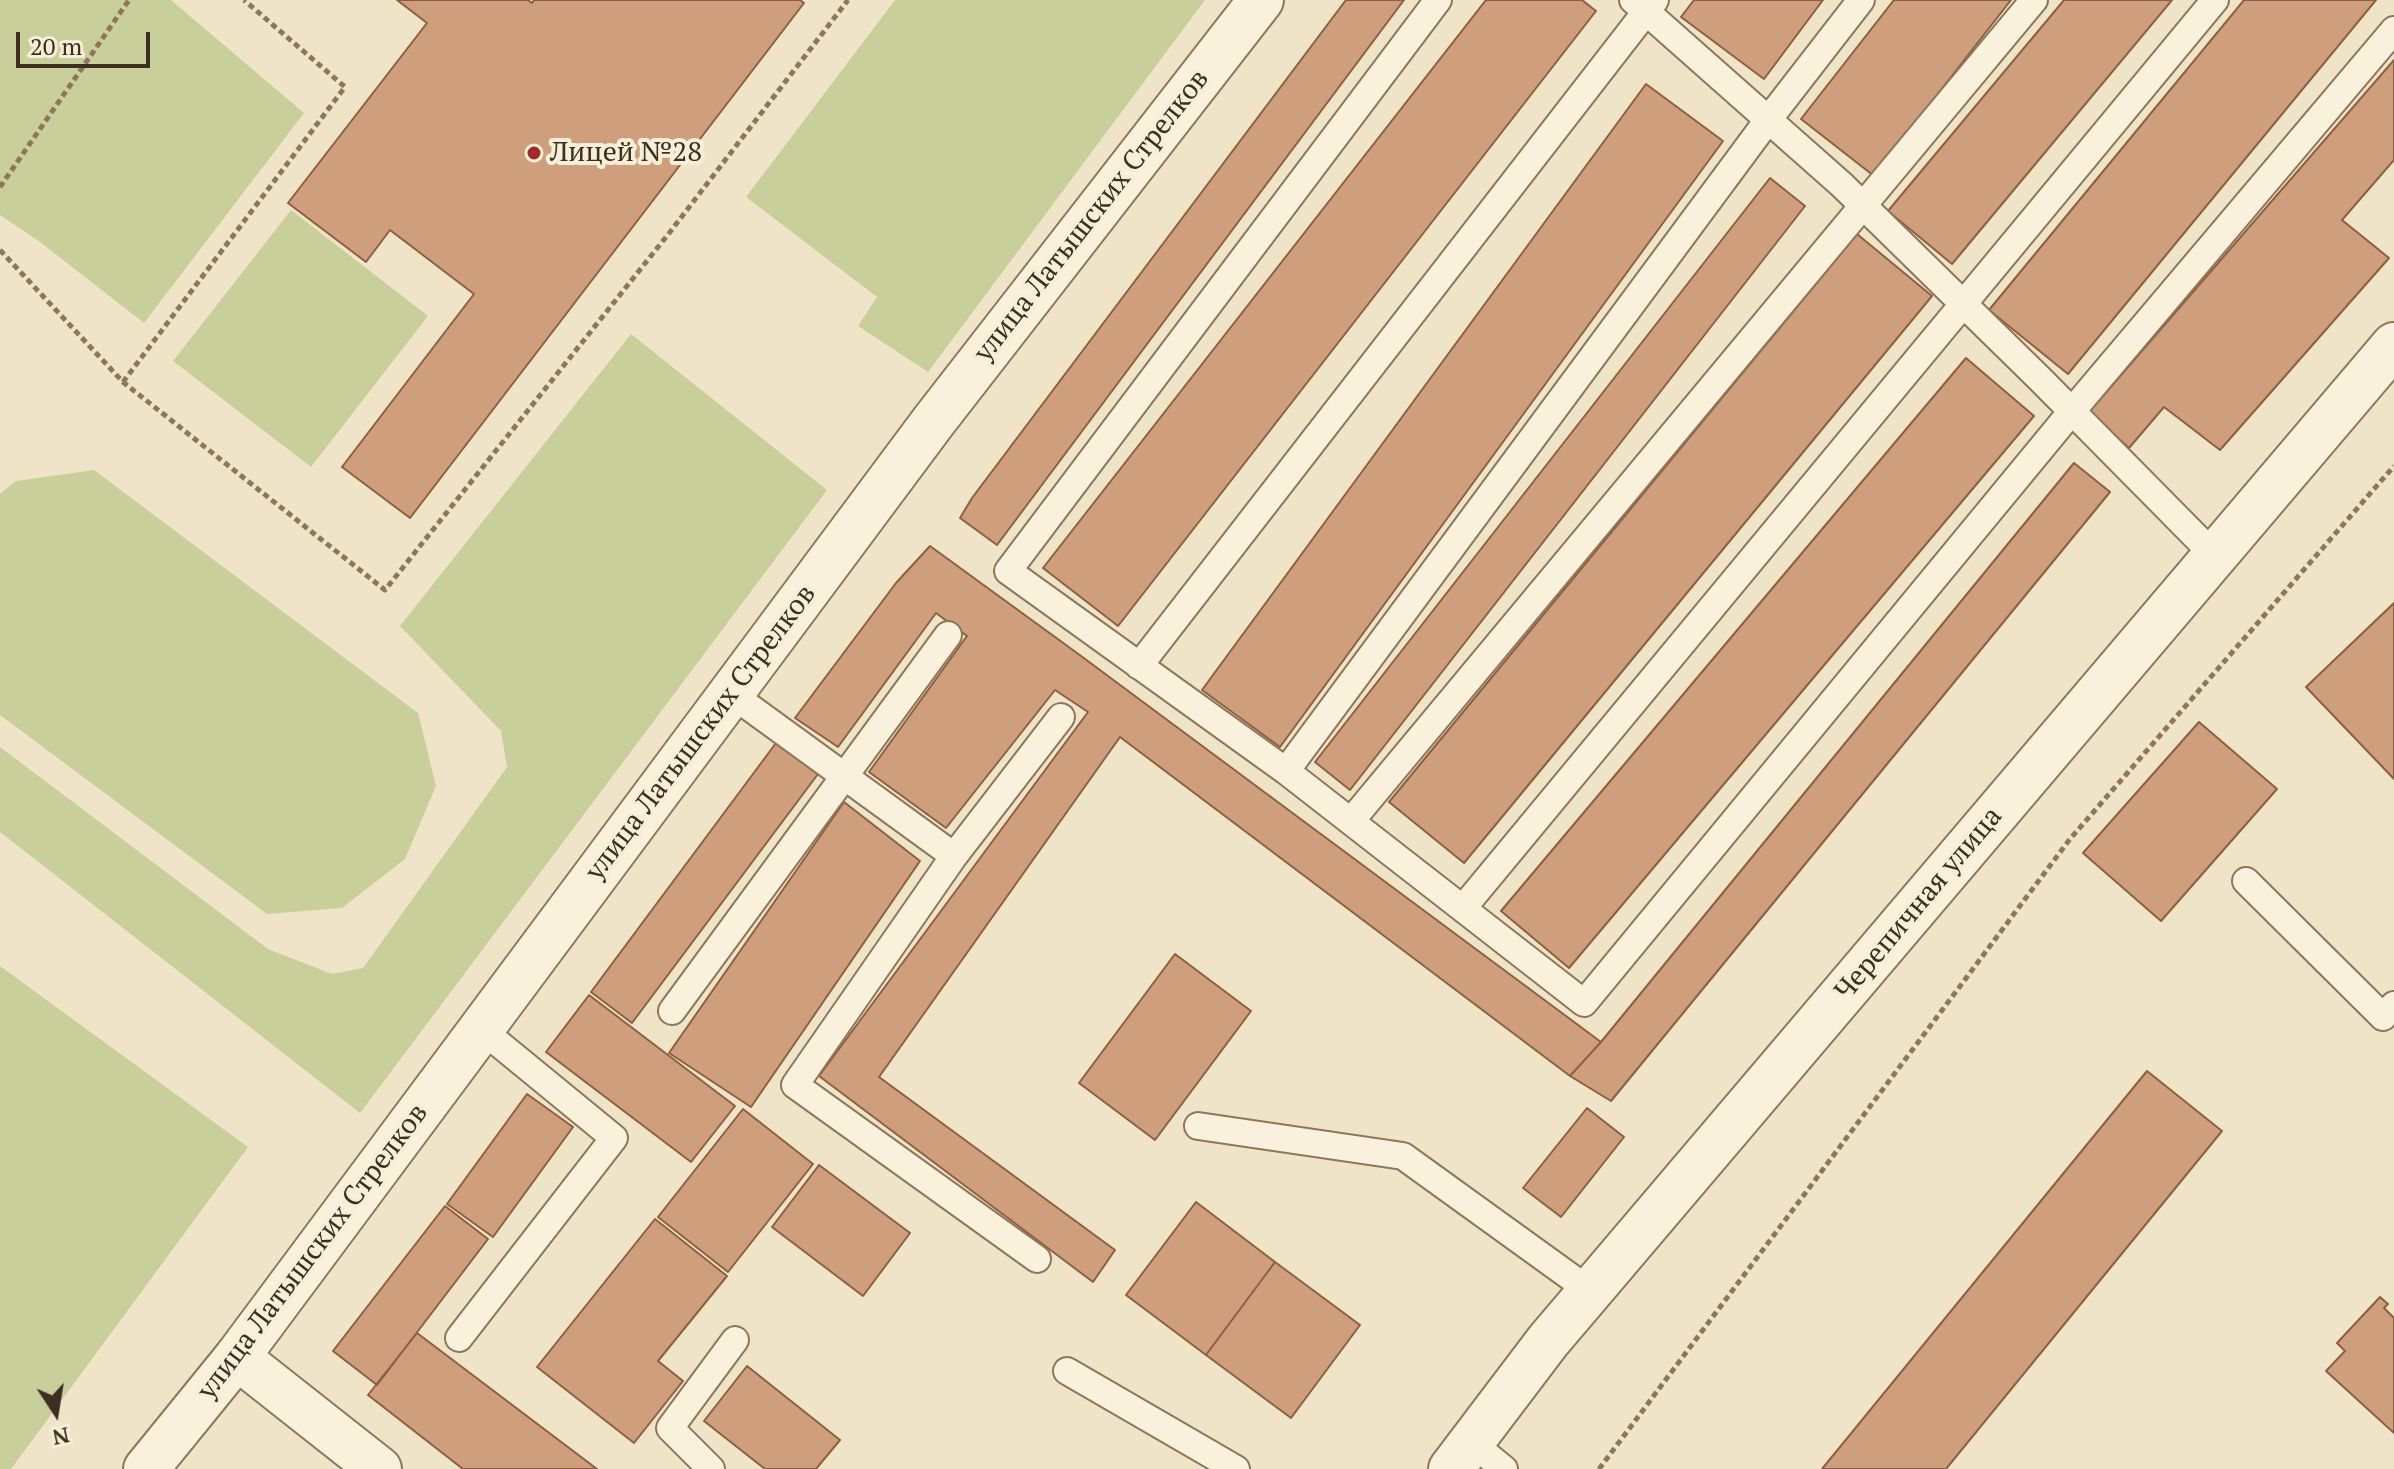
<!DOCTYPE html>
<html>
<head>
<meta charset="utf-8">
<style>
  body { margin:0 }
  #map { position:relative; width:2394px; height:1469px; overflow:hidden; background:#f0e4c8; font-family:"PT Serif",serif }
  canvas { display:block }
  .north { position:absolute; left:16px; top:1373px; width:80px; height:80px; -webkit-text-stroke:6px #f7eed8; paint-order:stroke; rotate:168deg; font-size:22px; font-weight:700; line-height:32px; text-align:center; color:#3d2e20 }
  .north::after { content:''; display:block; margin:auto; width:28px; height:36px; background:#3d2e20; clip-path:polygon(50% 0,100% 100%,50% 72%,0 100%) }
  .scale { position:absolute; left:16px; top:32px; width:134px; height:36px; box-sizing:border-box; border:4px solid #3d2e20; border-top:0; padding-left:10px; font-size:24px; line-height:28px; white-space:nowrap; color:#3d2e20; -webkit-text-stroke:6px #f7eed8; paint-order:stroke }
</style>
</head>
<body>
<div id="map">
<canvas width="2394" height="1469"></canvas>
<div class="north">N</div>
<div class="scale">20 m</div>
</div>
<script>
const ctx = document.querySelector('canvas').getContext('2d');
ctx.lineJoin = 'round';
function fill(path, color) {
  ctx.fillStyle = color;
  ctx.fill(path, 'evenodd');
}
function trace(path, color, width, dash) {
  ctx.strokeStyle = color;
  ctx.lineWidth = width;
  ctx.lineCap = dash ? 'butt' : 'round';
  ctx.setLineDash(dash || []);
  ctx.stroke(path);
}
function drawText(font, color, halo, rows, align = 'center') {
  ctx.font = font + ' "PT Serif",serif';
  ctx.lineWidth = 8;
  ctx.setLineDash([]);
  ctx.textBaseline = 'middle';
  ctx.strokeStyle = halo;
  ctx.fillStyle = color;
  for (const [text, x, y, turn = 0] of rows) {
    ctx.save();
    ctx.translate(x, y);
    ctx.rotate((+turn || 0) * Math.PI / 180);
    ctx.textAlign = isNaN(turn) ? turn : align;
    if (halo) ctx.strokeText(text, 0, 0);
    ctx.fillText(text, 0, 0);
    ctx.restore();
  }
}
fill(new Path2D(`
  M0,0H171L304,113L144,323L40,242L0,215Z
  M895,0H1205L928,372L858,326L877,297L746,197Z
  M291,210L428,316L311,467L173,361Z
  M631,334L827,490L360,1113L0,832V747L268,949L332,974L363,968L507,767L501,731L400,626Z
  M94,470L418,713L436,786L405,859L342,908L267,914L0,715V494L16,481Z
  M0,966L248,1147L11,1469H0Z`), '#c9cf9b');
const building = new Path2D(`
  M397,0H528L532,3L534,0H800L804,3L410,518L342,467L474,294L390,230L366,262L288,203L427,23Z
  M1346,0H1404L997,545L960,518L972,498Z
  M1486,0H1582L1596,11L1118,626L1043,568Z
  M1694,0H1823L1764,79L1681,17Z
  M1894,0H2011L1874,176L1801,119Z
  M2064,0H2172L1952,264L1888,211Z
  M2244,0H2376L2068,374L1989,310Z
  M2394,60V160L2342,220L2389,258L2220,450L2164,407L2129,448L2089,412Z
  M1646,84L1723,141L1280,747L1202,690Z
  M1770,178L1805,206L1350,790L1315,762Z
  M1857,234L1932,296L1464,863L1389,802Z
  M1966,358L2034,416L1569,968L1501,911Z
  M2074,463L2110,492L1611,1101L1570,1076L1601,1042Z
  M930,546L1077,653L1601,1042L1570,1076L1120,737L879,1077L1115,1250L1093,1282L819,1076L1088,712L1055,690L946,828L869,772L967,636L936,613L838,747L795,718L896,583Z
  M2394,603V779L2306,687Z
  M2199,722L2277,789L2161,921L2083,853Z
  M776,743L818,774L632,1023L591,992Z
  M844,802L920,861L751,1107L669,1053Z
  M1175,954L1251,1011L1155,1140L1079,1083Z
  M589,995L735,1106L691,1162L546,1052Z
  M2147,1071L2222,1131L1946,1469H1822Z
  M527,1094L573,1127L493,1237L447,1204Z
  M1587,1108L1624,1137L1561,1217L1523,1188Z
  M743,1109L813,1164L728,1272L658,1217Z
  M819,1165L910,1233L863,1296L772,1227Z
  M1196,1202L1275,1262L1206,1355L1126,1295Z
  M445,1206L488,1239L377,1385L333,1351Z
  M655,1219L727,1276L658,1361L683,1381L634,1443L537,1367Z
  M1275,1262L1360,1325L1291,1418L1206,1355Z
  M2380,1297L2388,1304L2384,1308L2394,1318V1433L2326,1371L2345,1351L2337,1343Z
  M417,1333L597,1469H463L368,1395Z
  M747,1366L840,1440L816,1469H765L704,1421Z`);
fill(building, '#cf9f7d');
trace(building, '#8d5f41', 2);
const service = new Path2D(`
  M1438,0L1008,571L1286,771L1768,120L1861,0
  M1633,0L1842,185L2040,379L2215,556
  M1139,666L1655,0
  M730,693L954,856
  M1286,771L1584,1003L2072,411L2394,30
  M1351,821L2034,0
  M2246,881L2383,1017L2394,1005
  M1463,908L2215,0
  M672,1011L948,635
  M1198,1126L1403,1156L1590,1291
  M1037,1259L795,1085L954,856L1061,717
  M459,1338L614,1138L481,1029
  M1067,1371L1236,1469
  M1471,1442L1504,1469
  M711,1469L670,1428L735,1340`);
const minor = new Path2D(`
  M237,1357L379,1469
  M1451,1469L1548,1341L2394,345`);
const tertiary = new Path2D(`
  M146,1469L237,1357L933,422L1261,0`);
trace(service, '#8d765c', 30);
trace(minor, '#8d765c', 48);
trace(tertiary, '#8d765c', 48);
trace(new Path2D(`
  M0,187L129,0
  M0,250L123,382L385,590L670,232L848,0
  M123,382L345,87L244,0
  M1599,1469L2070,839L2394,466`), '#8d765c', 5, [6, 4]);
trace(service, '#faf1dc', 26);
trace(minor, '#faf1dc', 44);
trace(tertiary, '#faf1dc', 44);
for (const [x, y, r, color] of [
  [534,153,8,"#9e2a2b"]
]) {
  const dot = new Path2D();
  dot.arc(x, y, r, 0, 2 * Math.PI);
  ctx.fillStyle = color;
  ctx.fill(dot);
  trace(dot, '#f7eed8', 3);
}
drawText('28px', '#3d2e20', '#f7eed8', [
  ["Лицей №28",550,153]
], 'left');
drawText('28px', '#3d2e20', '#f7eed8', [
  ["улица Латышских Стрелков",1092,216,-52],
  ["улица Латышских Стрелков",701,733,-53],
  ["Черепичная улица",1919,904,-50],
  ["улица Латышских Стрелков",313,1252,-53]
]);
</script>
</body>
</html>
